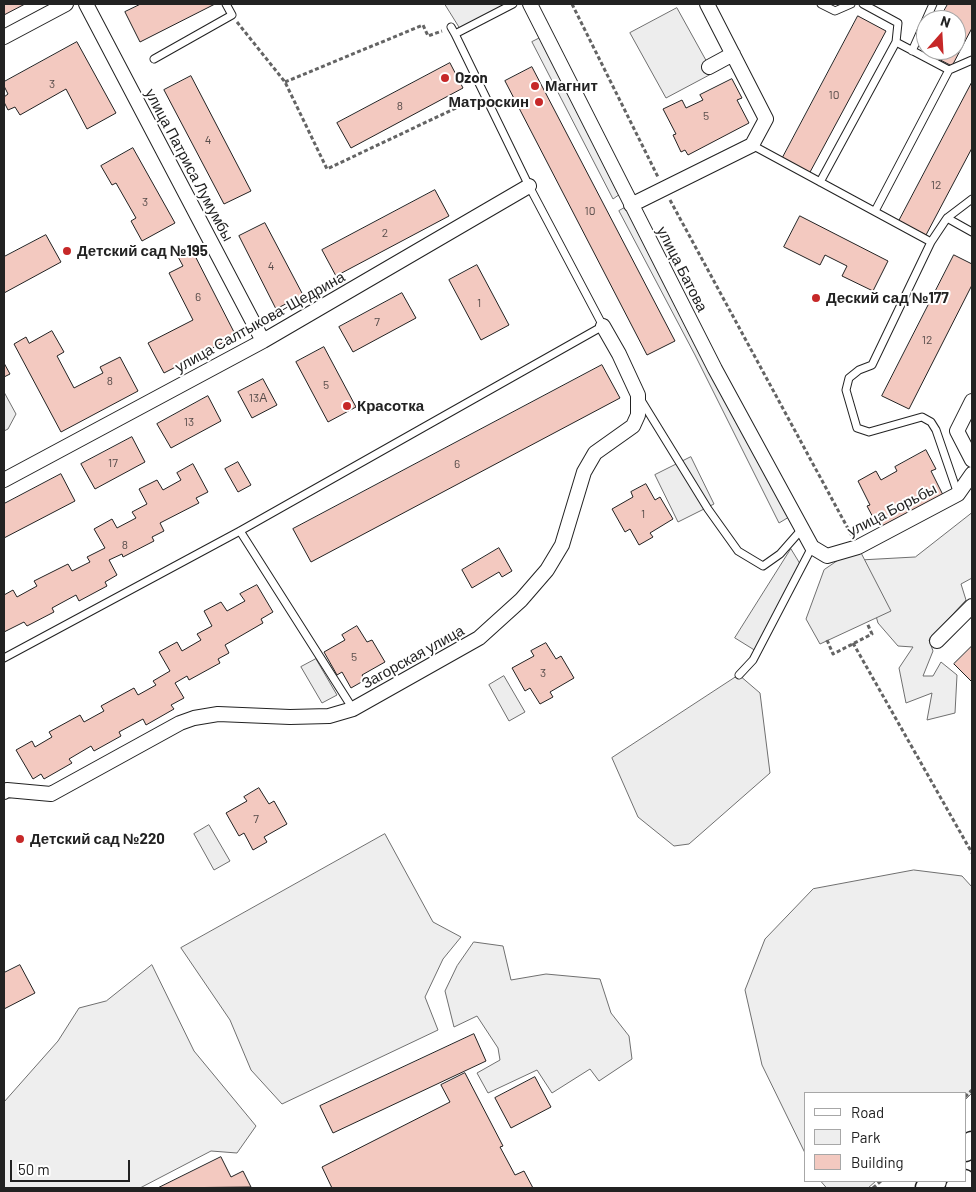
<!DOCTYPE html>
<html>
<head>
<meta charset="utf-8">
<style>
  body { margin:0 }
  #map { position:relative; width:976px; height:1192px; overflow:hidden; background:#fff; font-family:Barlow,sans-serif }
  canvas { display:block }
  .frame { position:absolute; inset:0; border:5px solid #222; pointer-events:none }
  .legend { position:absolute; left:804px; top:1092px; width:162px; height:90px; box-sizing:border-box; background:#fff; border:1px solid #a7a7a7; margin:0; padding:6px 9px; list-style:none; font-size:15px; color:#222 }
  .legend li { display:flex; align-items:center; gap:10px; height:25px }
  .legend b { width:25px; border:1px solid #a7a7a7 }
  .north { position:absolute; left:916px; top:10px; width:50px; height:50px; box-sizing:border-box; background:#fff; border:1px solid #a7a7a7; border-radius:50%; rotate:19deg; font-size:14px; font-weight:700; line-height:20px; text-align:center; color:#222 }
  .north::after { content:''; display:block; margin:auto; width:18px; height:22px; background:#c62828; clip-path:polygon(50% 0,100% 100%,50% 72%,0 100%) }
  .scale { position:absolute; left:10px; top:1160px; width:120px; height:22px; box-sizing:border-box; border:2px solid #222; border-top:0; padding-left:6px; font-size:15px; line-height:18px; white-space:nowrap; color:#222; -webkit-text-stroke:4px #fff; paint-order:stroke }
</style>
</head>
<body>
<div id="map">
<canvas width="976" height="1192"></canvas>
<div class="frame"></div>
<ul class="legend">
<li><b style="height:6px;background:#fff"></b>Road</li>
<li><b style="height:14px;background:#eee"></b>Park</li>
<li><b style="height:14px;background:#f3c9c0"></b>Building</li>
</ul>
<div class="north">N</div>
<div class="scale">50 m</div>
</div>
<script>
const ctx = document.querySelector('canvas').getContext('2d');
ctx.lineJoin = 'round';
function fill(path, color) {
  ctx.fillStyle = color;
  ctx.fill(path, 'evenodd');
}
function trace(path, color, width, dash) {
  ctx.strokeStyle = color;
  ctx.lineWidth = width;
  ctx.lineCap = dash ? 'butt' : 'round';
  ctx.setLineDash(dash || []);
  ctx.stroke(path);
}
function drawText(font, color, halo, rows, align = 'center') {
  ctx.font = font + ' Barlow,sans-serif';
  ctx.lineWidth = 4;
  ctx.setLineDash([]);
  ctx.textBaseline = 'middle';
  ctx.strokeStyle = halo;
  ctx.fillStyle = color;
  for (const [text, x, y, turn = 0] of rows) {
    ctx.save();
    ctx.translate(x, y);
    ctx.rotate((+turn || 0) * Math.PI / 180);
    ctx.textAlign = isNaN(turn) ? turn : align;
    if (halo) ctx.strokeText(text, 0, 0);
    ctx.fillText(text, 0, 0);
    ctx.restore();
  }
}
const green = new Path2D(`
  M972,513V578L961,584L966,600L929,640L933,651L923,676H933L941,662L957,675L955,713L927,720L932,693L906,703L899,668L913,647L898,646L878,623L860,560L915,557Z
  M385,834L433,922L461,937L443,959L425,997L438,1030L282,1104L251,1070L230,1020L181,948Z
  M914,870L962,876L972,887V1093L965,1100V1093H805V1153L762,1065L745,990L765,939L813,889Z
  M474,942L503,946L511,980L546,974L600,979L611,1013L629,1036L632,1059L599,1081L590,1069L552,1093L537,1070L488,1093L477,1073L500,1060L498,1048L477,1016L454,1027L445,991L457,966Z
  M152,965L194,1051L256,1126L237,1153L211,1151L140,1188H4V1102L58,1041L79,1008L106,1001Z
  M821,1181H876L868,1188H827Z`);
fill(green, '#eee');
trace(green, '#6f6f6f', 1);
const parking = new Path2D(`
  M445,4H507L460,28Z
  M677,8L713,73L666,98L630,33Z
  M540,38L620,194L613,199L532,42Z
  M628,206L789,517L779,523L695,355L619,211Z
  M4,392L16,414L8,429L4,431Z
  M691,457L714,504L678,522L655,475Z
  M858,547L891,611L820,644L806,619L824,570Z
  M791,549L802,567L756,651L735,638Z
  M316,659L337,695L322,703L301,667Z
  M739,675L760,693L770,773L689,844L674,846L638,817L612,758Z
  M504,676L525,712L509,721L489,685Z
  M209,825L230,861L214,870L194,834Z`);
fill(parking, '#ededed');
trace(parking, '#6f6f6f', 1);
const building = new Path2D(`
  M4,4H25L4,15Z
  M141,4H215L140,42L125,12Z
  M948,4H972V28L952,66L923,51L926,46V50H956V20H939Z
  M858,16L886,31L809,174L782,159Z
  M77,42L116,113L87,129L66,89L20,115L15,107L8,110L4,102V97L8,94L4,86V82Z
  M450,63L463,88L351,148L337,123Z
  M532,67L675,341L647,355L505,81Z
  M191,76L251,191L224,204L164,90Z
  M732,79L742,98L737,100L749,123L688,155L685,150L681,152L673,135L676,134L663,109L682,100L686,108L703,100L700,95Z
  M972,82V148L926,235L899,221Z
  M133,148L175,223L142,241L131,221L136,218L116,183L112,185L101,166Z
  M435,190L449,216L336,276L322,250Z
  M800,216L888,261L873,291L842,276L847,266L825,255L820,265L784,247Z
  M265,223L303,295L276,309L239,236Z
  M46,235L61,262L4,293V257Z
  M190,246L236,336L164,373L148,343L193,320L169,273L183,266L176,253Z
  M954,255L972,264V285L909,409L882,396Z
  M477,265L509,325L481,340L449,280Z
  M402,293L416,318L353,352L339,327Z
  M52,331L64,352L57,356L74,388L103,373L100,367L120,357L138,391L61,432L14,344L26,337L29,343Z
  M324,347L356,407L328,422L296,362Z
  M4,363L10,374L4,377Z
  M602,365L620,398L311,562L293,529Z
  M263,379L277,405L252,418L238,392Z
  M208,396L221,421L171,448L157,424Z
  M132,437L145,462L95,489L81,464Z
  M926,450L936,469L931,471L943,495L883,526L880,521L876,523L867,506L870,505L858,481L876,471L881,480L897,471L895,467Z
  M238,462L251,485L238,492L225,469Z
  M193,464L208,492L196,498L199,503L160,523L164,531L152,537L154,541L123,557L122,554L109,560L117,575L105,582L107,586L79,601L76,595L52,608L54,612L27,626L24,622L4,632V595L13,590L17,597L37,586L34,581L68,564L72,571L90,562L87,557L105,548L94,529L112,519L117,528L136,518L132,512L147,504L139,489L157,480L163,490L181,480L177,473Z
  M61,474L75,501L4,538V504Z
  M646,484L655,500L660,497L673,519L650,533L653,537L639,545L630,529L625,532L612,509L633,497L631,492Z
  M499,548L512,571L502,577L499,572L472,588L462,570Z
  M257,585L273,612L261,619L263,623L225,645L229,653L218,659L220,663L189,680L187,676L175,683L184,698L171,705L174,709L146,725L143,719L119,732L121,736L94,751L91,746L69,759L72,763L44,779L41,774L33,779L16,750L32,741L35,747L52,737L49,732L80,715L84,722L104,711L101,706L134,688L138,695L156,685L153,681L170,671L159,652L177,642L182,651L201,640L197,634L212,626L204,611L221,602L227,611L245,601L240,594Z
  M357,626L367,642L372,640L385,662L362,675L365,680L351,688L342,672L337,675L324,652L345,640L342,635Z
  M546,643L556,659L561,656L574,678L550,692L553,697L540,704L530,688L525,691L512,668L534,656L531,651Z
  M972,646V682L954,664Z
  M259,788L269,804L274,801L287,824L264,837L267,842L253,850L244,833L239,836L226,813L247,801L244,797Z
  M20,965L35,993L4,1009V973Z
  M474,1034L486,1061L333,1133L320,1106Z
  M465,1073L503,1146L500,1147L515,1175L524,1171L533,1188H332L322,1167L450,1102L441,1085Z
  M535,1077L551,1107L511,1128L495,1098Z
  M221,1157L231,1177L243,1171L251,1187L158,1188Z`);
fill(building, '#f3c9c0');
trace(building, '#222', 1);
const lane = new Path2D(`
  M821,4L835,11L851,4
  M863,4L898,23L896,42L949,70L972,60
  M451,27L455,34
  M912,51L933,4
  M154,59L232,15L226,4
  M752,145L931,242L947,218L972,232
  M820,182L896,42
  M875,211L949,70
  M947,218L972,199
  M931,242L872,365L859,370L849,378L846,390L857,428L869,432L922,417L931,422L936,430L958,494
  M641,400L708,509L738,551L763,566L780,554L802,529
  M240,531L353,709
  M4,658L240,531L603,326L529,186L455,34L513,4
  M739,675L753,660L812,547`);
const street = new Path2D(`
  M86,4L263,341
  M530,4L715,369L812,547L827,556L858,547L958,494L972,474
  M4,37L66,4
  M709,67L733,54
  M631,205L752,145L766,119L707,4
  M972,401L957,431L972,460
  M4,480L263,341L529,186
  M937,641L972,606
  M4,792L7,790L51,794L180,723L194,718L218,714L290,717L329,716L353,709L479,638L521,600L547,570L562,545L584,472L595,453L633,426L638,415V395L619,354L603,326`);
const primary = new Path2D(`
  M965,1150L972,1143
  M927,1188L935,1181
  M957,1188L964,1181`);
trace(lane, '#222', 9);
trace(street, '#222', 16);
trace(primary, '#222', 25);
trace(new Path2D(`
  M572,4L658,177
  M237,22L285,82L327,169L475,99
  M285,82L423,25L428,36L442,31
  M670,200L852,536
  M827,640L833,654L872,634L867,623
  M853,643L972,853
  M965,1097L972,1090
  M873,1188L881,1181`), '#646464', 3, [4, 2.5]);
trace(lane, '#fff', 7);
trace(street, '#fff', 14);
trace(primary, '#fff', 22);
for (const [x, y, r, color] of [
  [445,78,5,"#c62828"],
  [535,86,5,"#c62828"],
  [539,102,5,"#c62828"],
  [67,251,5,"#c62828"],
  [816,298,5,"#c62828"],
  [347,406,5,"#c62828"],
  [20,839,5,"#c62828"]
]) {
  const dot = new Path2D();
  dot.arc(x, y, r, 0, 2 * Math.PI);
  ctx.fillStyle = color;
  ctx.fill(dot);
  trace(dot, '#fff', 2);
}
drawText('12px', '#564c4a', null, [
  ["3",52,84],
  ["10",834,95],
  ["8",400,106],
  ["5",706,116],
  ["4",208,140],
  ["12",936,185],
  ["3",145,202],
  ["10",590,211],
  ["2",385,233],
  ["4",271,266],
  ["6",198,297],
  ["1",479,303],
  ["7",377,322],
  ["12",927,340],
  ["8",110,381],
  ["5",326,385],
  ["13А",258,398],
  ["13",189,422],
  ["17",113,463],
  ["6",457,464],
  ["1",643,514],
  ["8",125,545],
  ["5",354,657],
  ["3",543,673],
  ["7",256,819]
]);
drawText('bold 15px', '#222', '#fff', [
  ["Ozon",455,78],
  ["Магнит",545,86],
  ["Матроскин",529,102,"right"],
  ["Детский сад №195",77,251],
  ["Деский сад №177",826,298],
  ["Красотка",357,406],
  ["Детский сад №220",30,839]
], 'left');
drawText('15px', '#222', '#fff', [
  ["улица Патриса Лумумбы",189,165,62],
  ["улица Батова",682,269,63],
  ["улица Салтыкова-Щедрина",260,322,-29],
  ["улица Борьбы",892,510,-27],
  ["Загорская улица",413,657,-29]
]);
</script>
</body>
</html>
